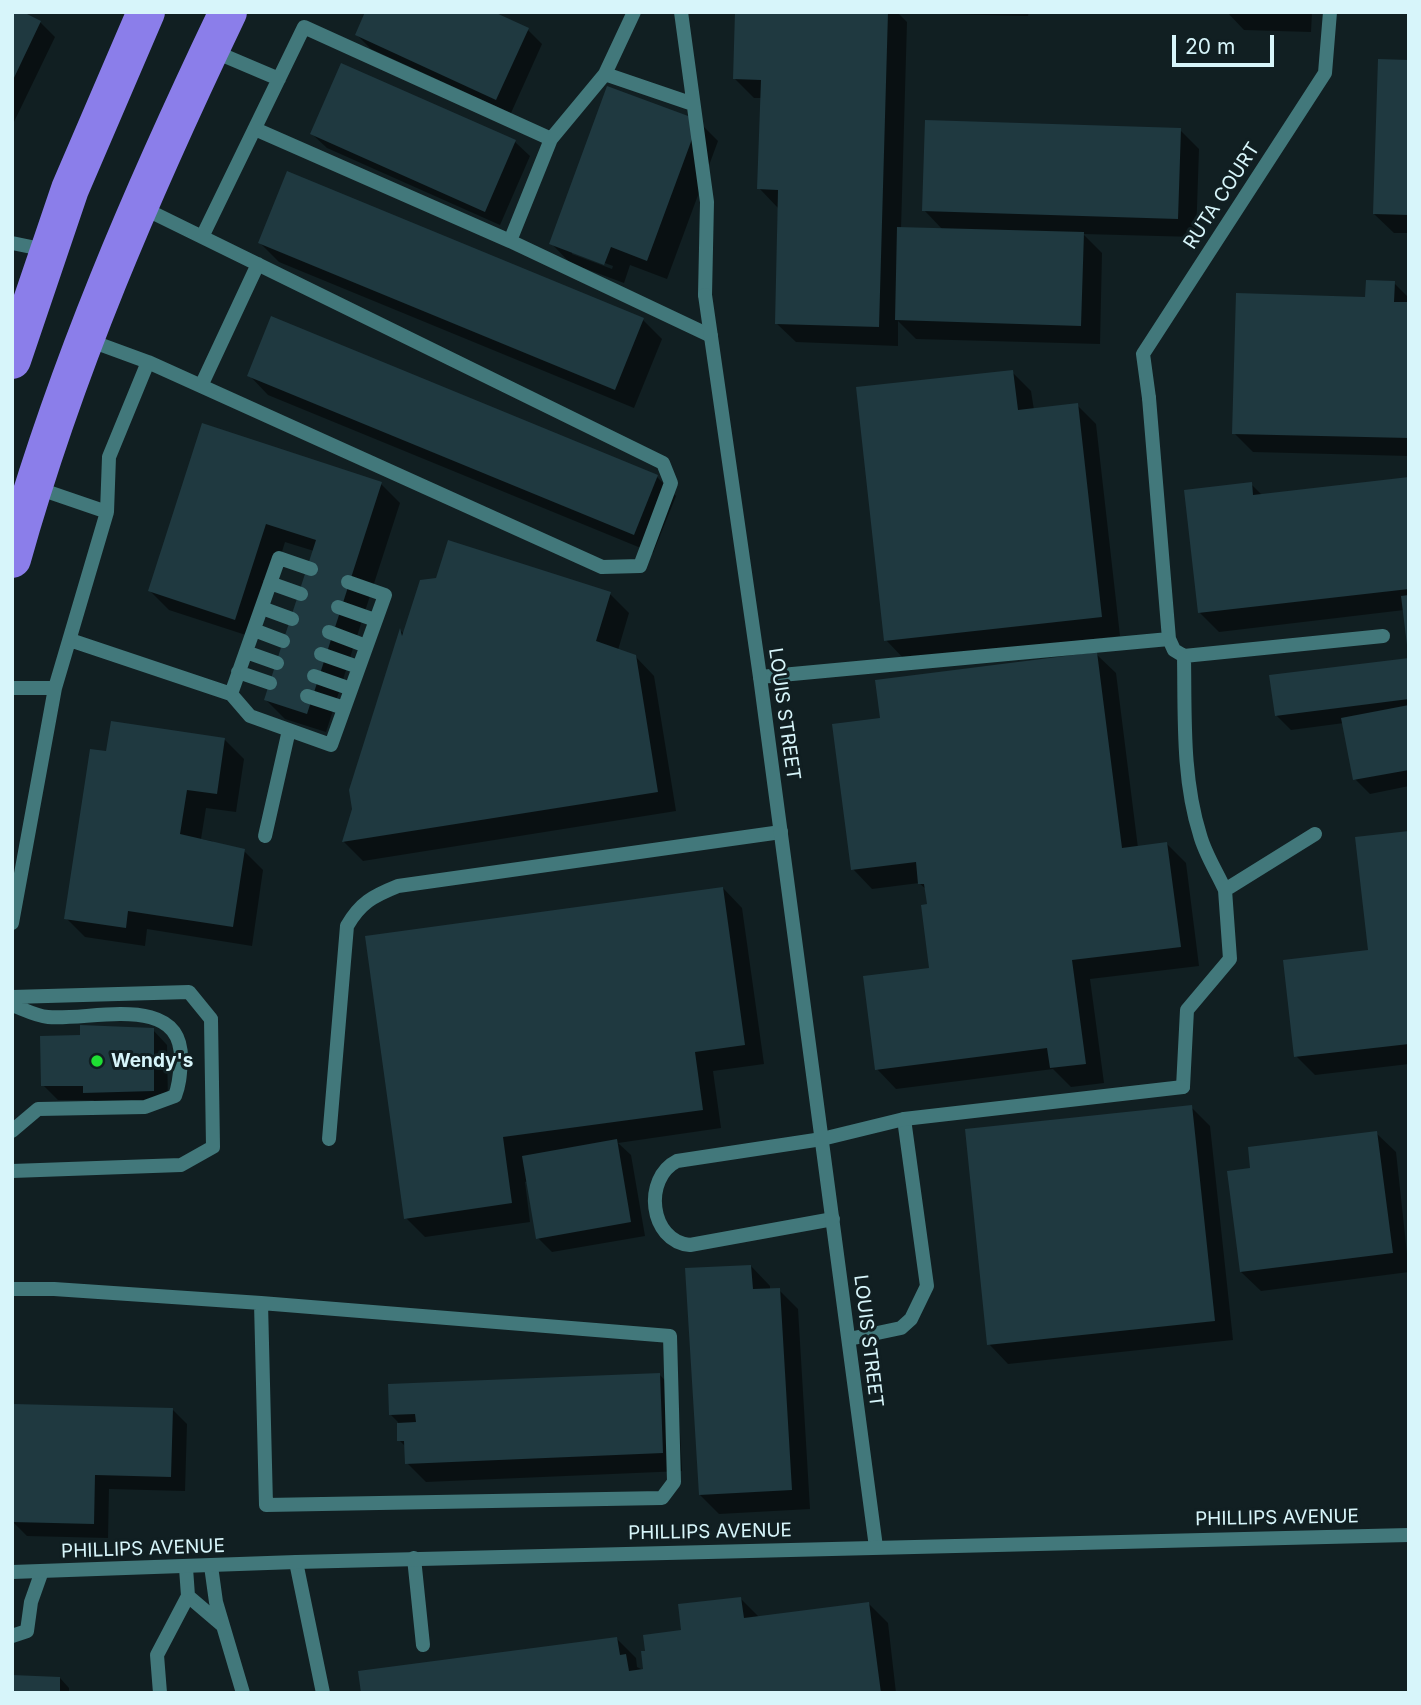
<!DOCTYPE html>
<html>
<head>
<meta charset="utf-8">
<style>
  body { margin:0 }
  #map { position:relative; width:1421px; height:1705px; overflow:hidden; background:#111f22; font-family:Inter,sans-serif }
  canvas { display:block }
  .frame { position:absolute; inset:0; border:14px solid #d7f5fa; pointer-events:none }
  .scale { position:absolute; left:1172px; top:35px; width:102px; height:32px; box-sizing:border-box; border:4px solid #d7f5fa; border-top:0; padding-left:9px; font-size:21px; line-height:24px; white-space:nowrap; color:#d7f5fa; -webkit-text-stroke:5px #111f22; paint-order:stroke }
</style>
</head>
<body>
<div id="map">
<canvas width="1421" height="1705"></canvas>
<div class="frame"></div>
<div class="scale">20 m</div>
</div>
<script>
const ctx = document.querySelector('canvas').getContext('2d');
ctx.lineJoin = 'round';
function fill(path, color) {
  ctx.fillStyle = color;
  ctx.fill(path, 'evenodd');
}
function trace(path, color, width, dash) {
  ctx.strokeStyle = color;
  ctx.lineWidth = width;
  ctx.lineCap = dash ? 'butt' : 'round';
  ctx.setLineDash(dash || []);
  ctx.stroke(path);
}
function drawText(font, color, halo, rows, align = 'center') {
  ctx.font = font + ' Inter,sans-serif';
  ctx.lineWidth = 6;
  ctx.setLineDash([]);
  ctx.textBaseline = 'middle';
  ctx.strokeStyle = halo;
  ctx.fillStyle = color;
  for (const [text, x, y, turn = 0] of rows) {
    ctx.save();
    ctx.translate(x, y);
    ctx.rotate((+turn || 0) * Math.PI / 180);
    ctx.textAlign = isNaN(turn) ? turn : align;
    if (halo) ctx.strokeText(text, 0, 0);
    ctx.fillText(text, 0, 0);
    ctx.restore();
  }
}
fill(new Path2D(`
  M12,12L40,22L55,37L12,126Z
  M737,12H1029L1028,16L898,13L907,22L901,229L943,230L924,210L1180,130L1199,149L1196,237L1083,234L1102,253L1100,344L916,339L898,321V346L796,342L776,323L778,208L759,188L762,98H754L735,79Z
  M1227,12H1312L1311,32L1244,30Z
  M528,30L542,44L511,113L371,49L357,35Z
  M1409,62V233H1394L1374,214Z
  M342,65L515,142L530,156L500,225L327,148L312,134Z
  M698,121L718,141L667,279L630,265L624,283L570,263L551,243ZM572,251L613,266L612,269L572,254Z
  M260,243L643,320L662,339L634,408L279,262Z
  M1394,283L1409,298V456L1253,452L1234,433L1367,299Z
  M1012,372L1031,391L1034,410L1077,405L1096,424L1120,636L905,660L886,640Z
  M249,375L657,477L676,496L653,553L268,395Z
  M203,426L381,484L400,503L326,732L285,719L266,700L314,551L285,542L255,638L169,610L150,591Z
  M1409,478V644L1404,610L1219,632L1200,613L1251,484L1263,496Z
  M437,579L610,594L629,613L618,650L635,656L654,676L676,811L363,861L344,842L354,809L351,790L401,631L404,634Z
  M1096,654L1116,673L1138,848L1167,844L1186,863L1199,966L1090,979L1104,1083L1071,1087L1053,1069L896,1089L877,1069L931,970L929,906L927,890L919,883L872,889L853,869L882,719Z
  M1409,659V786L1370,794L1355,779L1344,723L1291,730L1276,715Z
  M225,740L244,759L236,812L206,808L201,839L212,841L217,846L244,851L263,870L252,946L147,929L145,946L85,937L66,918L108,753Z
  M1409,833V1064L1315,1075L1296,1056L1370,951Z
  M723,888L742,908L764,1064L713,1071L721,1128L618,1143L631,1155L645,1236L552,1252L538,1238L528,1181L525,1182L530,1222L425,1237L406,1218Z
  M153,1030L167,1045L168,1105L100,1106L93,1100H58L43,1085L82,1036Z
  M1191,1107L1210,1126L1233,1340L1008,1364L989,1344Z
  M1376,1133L1396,1152L1409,1272L1261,1291L1241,1272L1252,1169Z
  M751,1266L770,1286V1290H779L798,1309L810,1509L719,1514L700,1495Z
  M659,1374L678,1394L682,1471L426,1482L407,1463L406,1447L399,1440L398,1422L391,1415Z
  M173,1410L187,1424L185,1491L109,1489L108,1538L27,1536L12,1521Z
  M740,1598L760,1618L869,1604L888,1623L896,1693H362L617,1639L636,1658L637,1667L645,1671L647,1652Z
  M60,1678L69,1688V1693H12Z`), '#0007');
fill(new Path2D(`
  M12,12H23L41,21L12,82Z
  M365,12H494L529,28L496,100L355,35Z
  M735,12H888L879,327L775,324L778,190L757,189L761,80L733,79Z
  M1378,59L1409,60V215L1373,214Z
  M341,63L516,140L485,212L310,134Z
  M607,86L699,120L647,261L611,247L604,265L549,244Z
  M925,120L1181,128L1178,219L922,211Z
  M287,171L644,318L615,390L258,243Z
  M897,227L1084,232L1081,326L895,320Z
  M1366,280L1395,281L1394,302H1409V438L1232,434L1236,293L1365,297Z
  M271,316L658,475L634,535L247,376Z
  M1013,370L1018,410L1078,403L1102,617L884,641L856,387Z
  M202,423L382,482L307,714L264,700L316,540L266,524L235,620L148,591Z
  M1409,477V589L1198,613L1184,490L1252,482L1253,495Z
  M448,540L611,592L596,641L636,655L658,792L342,842L352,809L349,790L400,628L402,636L420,580L436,578Z
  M1409,595V645H1407L1401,596Z
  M1097,652L1122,848L1167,842L1181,947L1072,960L1086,1064L1050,1068L1047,1048L875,1070L863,976L929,968L921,905L927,904L924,884H918L916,862L851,870L832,724L880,718L875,680Z
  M1409,658V699L1275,716L1269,675Z
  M1409,705V770L1353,780L1341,718Z
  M111,721L225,738L217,794L187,790L180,834L245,849L233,927L128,911L126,928L64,919L90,749L106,751Z
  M1409,831V1044L1294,1057L1283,960L1368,950L1355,837Z
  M723,887L745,1045L695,1052L703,1110L503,1137L512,1203L404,1219L365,936Z
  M80,1025L154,1028V1091L83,1093V1086H41L40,1036L80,1035Z
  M1192,1105L1215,1321L987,1345L965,1129Z
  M1377,1131L1393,1253L1240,1272L1227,1171L1250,1168L1248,1147Z
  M617,1139L631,1222L536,1239L522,1156Z
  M751,1265L753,1289L780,1288L792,1490L699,1495L685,1268Z
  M660,1373L663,1453L405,1464L404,1441H397V1423L416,1422L415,1414L389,1415L388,1384Z
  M13,1404L173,1408L171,1477L95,1475L94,1524L12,1522Z
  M741,1597L744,1618L869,1602L881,1693H361L358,1671L617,1637L620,1655L626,1654L629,1671L643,1669L641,1651H645L643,1635L681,1630L678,1604Z
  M12,1675L60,1677V1693H12Z`), '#1f3940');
trace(new Path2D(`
  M681,12L707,202L705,295
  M213,51L279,79
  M605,74L693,104
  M255,129L510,241
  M551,139L605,74L634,12
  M202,237L304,27L551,139L510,241L711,336
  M12,243L46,250
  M88,340L148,362L602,567L640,566L671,483L663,463L141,207
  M201,386L258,264
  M1149,398L1169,639L1174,650L1184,656L1383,636
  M107,512L109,457L148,362
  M311,569L279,558L231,694L250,716L331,745L385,595L348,582
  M270,583L301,594
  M338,607L375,620
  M262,608L292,619
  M254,630L283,641
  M329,632L366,646
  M70,640L231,694
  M246,652L277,663
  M321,654L358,667
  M1184,656C1185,716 1182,778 1200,835C1205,854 1217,872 1225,890
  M238,672L270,683
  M314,676L351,689
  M760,677L1169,639
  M12,688H55L107,512L34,487
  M307,696L344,708
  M265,836L289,730
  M12,923L55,688
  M12,997L189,992L211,1019L213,1147L181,1165L12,1171
  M12,1005C23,1009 36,1016 48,1017C91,1021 182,992 181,1059C180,1073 180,1083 175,1096L145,1107L38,1109L12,1131
  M1183,1087L1187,1010L1230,959L1225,890L1315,834
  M329,1139L347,926C360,903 373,896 398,886L781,832
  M822,1139L677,1161C643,1178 649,1241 690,1245L833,1219
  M12,1289H54L261,1303L266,1505L662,1498L674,1482L670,1336L261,1303
  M849,1339L901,1328L911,1319L927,1286L904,1119
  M414,1558L423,1645
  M296,1562L323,1693
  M211,1566L216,1602L243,1693
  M188,1596L222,1625
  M12,1636L27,1631L31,1602L42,1571
  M160,1693L157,1655L188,1596L186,1568`), '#42787b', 14);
trace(new Path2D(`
  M705,295L760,677L876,1547
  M1149,398L1143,354L1325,73L1330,12
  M822,1139L904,1119L1183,1087`), '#42787b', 14);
trace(new Path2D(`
  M12,1572L296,1562L1409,1535`), '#42787b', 14);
trace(new Path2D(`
  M12,360L70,189L146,12
  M12,559C66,367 142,192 228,12`), '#8b7eea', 38);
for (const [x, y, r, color] of [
  [97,1061,7,"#1edf33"]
]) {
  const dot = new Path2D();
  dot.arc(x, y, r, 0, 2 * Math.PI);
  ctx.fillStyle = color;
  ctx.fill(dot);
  trace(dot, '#111f22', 2.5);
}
drawText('19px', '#d7f5fa', '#111f22', [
  ["RUTA COURT",1222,196,-57],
  ["LOUIS STREET",784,714,82],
  ["LOUIS STREET",868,1341,83],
  ["PHILLIPS AVENUE",1277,1518,-1],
  ["PHILLIPS AVENUE",710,1532,-1],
  ["PHILLIPS AVENUE",143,1549,-2]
]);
drawText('bold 19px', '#d7f5fa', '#111f22', [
  ["Wendy's",111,1061]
], 'left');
</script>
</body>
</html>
